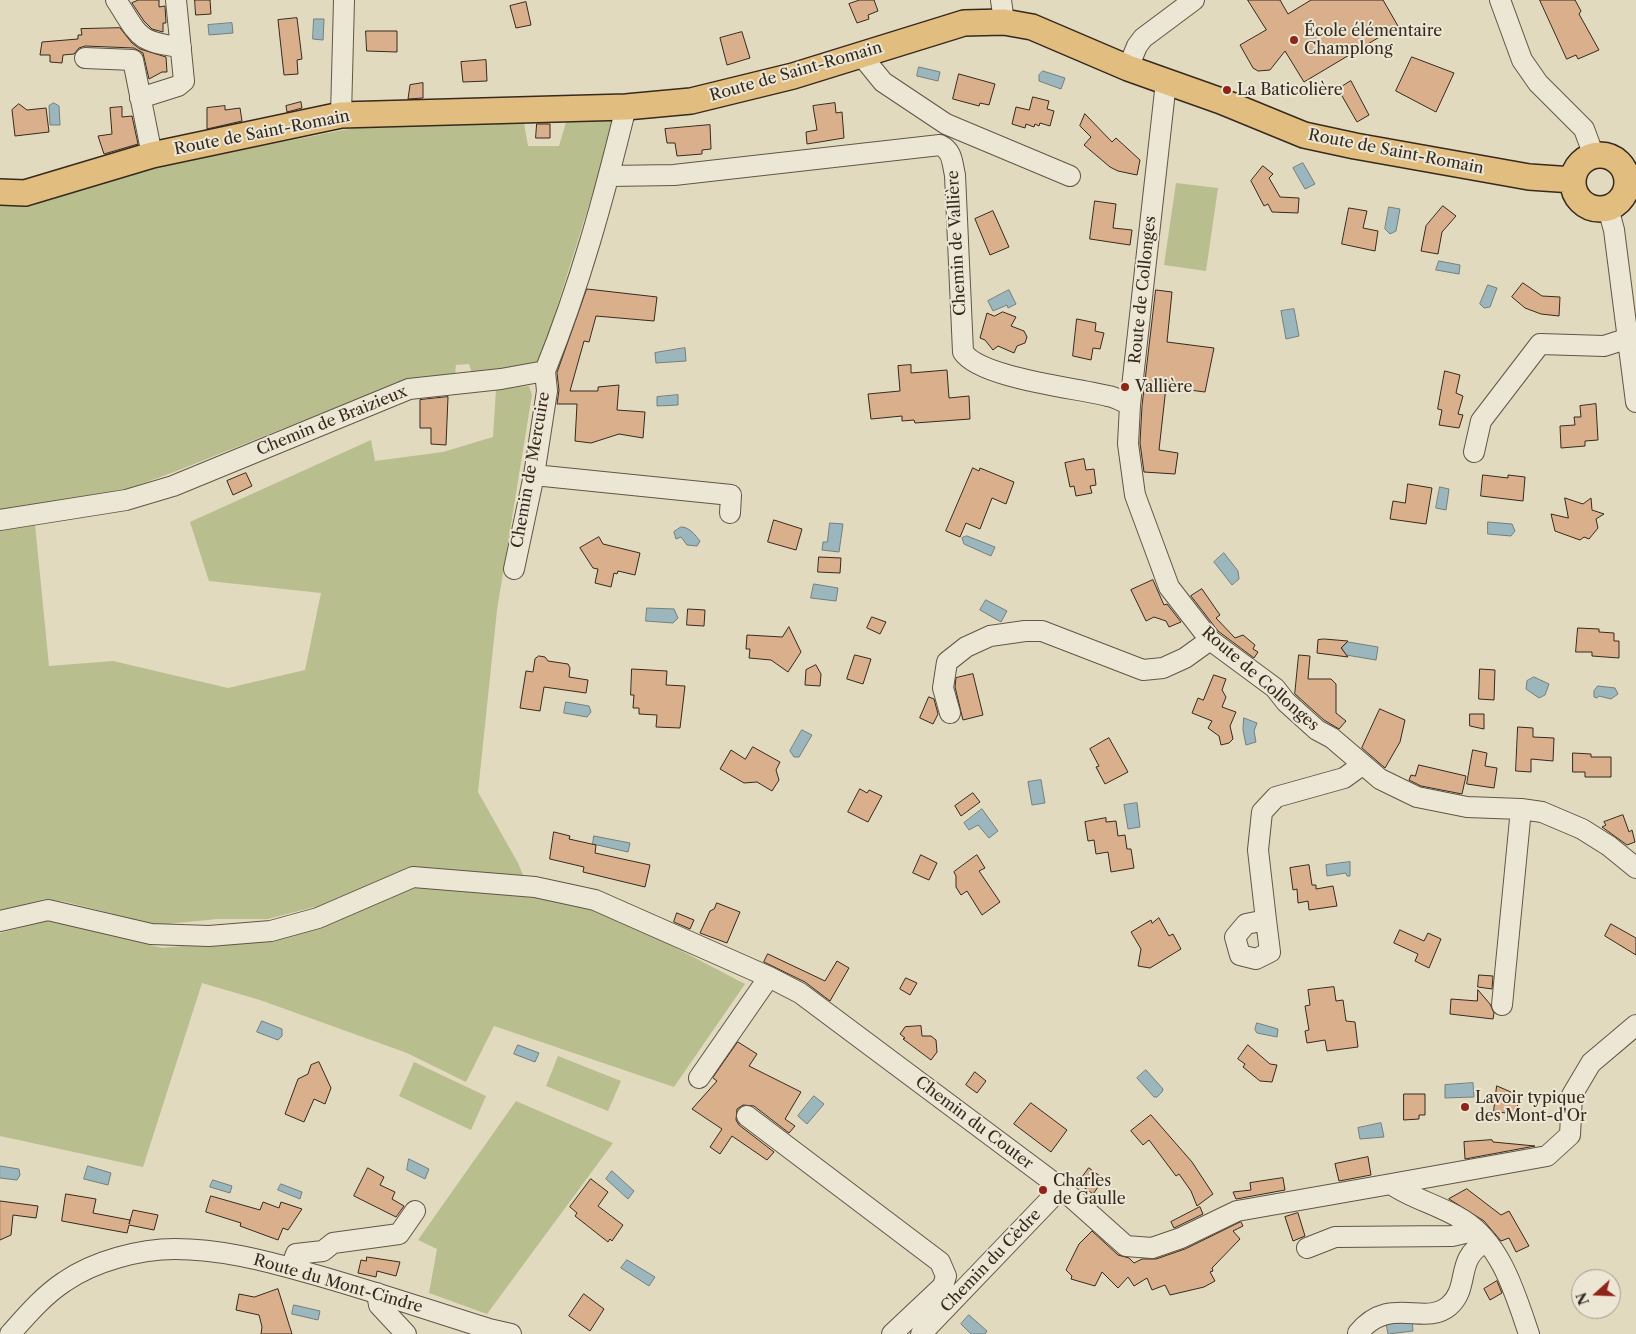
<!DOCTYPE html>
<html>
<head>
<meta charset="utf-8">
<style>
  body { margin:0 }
  #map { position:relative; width:1636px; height:1334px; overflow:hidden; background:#e2dabe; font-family:"Libre Caslon Text",serif }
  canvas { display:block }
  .north { position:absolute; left:1571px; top:1269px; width:50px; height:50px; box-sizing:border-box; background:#ece7d5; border:1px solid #a49b8c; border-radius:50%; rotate:250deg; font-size:14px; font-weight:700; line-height:20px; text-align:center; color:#37291e }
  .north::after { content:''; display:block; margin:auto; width:18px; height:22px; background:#8f2418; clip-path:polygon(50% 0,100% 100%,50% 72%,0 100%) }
</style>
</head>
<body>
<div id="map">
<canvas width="1636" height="1334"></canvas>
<div class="north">N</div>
</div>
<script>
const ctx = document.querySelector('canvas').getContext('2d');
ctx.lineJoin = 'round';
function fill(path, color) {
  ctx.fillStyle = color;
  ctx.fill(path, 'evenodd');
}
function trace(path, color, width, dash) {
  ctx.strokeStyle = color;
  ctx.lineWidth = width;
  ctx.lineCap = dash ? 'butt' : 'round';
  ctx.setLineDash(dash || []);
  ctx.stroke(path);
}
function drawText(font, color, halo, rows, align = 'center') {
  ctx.font = font + ' "Libre Caslon Text",serif';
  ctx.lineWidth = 4;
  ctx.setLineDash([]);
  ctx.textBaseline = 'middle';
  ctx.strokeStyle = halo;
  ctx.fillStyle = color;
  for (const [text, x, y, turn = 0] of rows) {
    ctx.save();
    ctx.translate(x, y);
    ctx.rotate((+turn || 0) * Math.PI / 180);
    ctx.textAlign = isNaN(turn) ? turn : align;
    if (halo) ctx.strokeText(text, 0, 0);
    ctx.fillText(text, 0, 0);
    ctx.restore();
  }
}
fill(new Path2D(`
  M616,118L539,365L472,373L469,364L456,365L455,375L400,382L174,472L133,487L85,498L0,511V205L24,206L159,166L354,128L524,123L528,146H559L567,119Z
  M1176,183L1218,188L1206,271L1164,265Z
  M529,386L532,395L497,610L478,792L518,863L532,896L594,905L745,984L674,1087L494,1026L466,1082L407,1053L260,1000L202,983L143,1167L0,1136V933L53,919L162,948L273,937L327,920L314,907L268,919H218L156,925L66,902L44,899L0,912V529L35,524L49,666L113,661L228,688L305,670L321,593L209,581L190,522L371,440L375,461L443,452L493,437L496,389Z
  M558,1056L621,1081L608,1111L546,1086Z
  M414,1062L486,1096L471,1130L399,1096Z
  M516,1101L613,1143L487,1314L429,1293L437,1249L418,1240Z`), '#b8be8e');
const water = new Path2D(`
  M314,19H324L323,40L313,39Z
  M232,23L233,33L209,35L208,25Z
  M919,67L940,72L938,81L917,76Z
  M1043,71L1065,78L1061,89L1039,81V75Z
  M54,103L59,106L60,125H50L49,106Z
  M1303,163L1315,184L1305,189L1293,168Z
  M1389,207L1400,209L1396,231L1390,234L1385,229Z
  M1439,261L1460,265L1459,274L1436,270Z
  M1488,285L1497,288L1490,307L1484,308L1480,304Z
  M1009,290L1016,304L1008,308L1007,305L993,311L988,301Z
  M1294,309L1299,336L1286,339L1281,311Z
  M685,348L686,361L656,363L655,353Z
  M678,395V405L657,406V397Z
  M1440,487L1449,489L1446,510L1436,508Z
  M1488,522L1512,524L1515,531L1511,536L1488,534Z
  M830,523L843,524L839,552L822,550L823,542H827Z
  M681,527C690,527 695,535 700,541L697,546L687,545L681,537L676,539L674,532Z
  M967,536L995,547L991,556L964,544L962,538Z
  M1224,553L1238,571L1239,579L1232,585L1214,562Z
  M814,584L838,588L836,601L811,598Z
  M986,600L1007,611L1001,622L980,610Z
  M647,608L674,609L678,618L673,623L646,621Z
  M1348,642L1378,647L1376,660L1346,655L1342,648Z
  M1534,677L1549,684L1545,695L1539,698L1526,689L1527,681Z
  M1598,686L1615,688L1618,694L1611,699L1599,696L1597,698L1594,697V691Z
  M566,702L589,706L591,712L587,717L564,713Z
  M1244,718L1257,723L1254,731L1256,742L1246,745L1243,730Z
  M802,730L812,735L799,757H794L790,751Z
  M1041,780L1045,803L1032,805L1028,782Z
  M1137,803L1140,827L1128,829L1124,805Z
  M982,809L998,831L989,838L978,825L969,830L964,823Z
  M594,836L630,843L628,852L593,844Z
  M1350,862V876H1347L1346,873L1327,876L1326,865Z
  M262,1021L282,1029V1036L278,1040L257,1032Z
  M1257,1023L1278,1029L1277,1037L1257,1033L1255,1030Z
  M518,1045L539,1053L535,1062L514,1054Z
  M1146,1070L1163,1089L1162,1092L1157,1097H1154L1137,1078Z
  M1473,1083L1474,1097L1445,1098V1085Z
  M814,1096L824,1104L807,1124L798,1116Z
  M1381,1123L1384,1137L1360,1139L1358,1128Z
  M409,1159L429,1169L425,1179L407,1170Z
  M0,1166L19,1169L20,1175L17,1180L0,1178Z
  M88,1166L111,1173L108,1185L84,1179Z
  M612,1171L634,1191L628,1199L606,1179Z
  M213,1180L232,1186L230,1193L210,1187Z
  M281,1184L302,1192L300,1199L278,1190Z
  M627,1260L655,1277L649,1286L621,1268Z
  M294,1305L320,1311L318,1320L292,1314Z
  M969,1315L987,1331L985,1334H971L961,1324Z
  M1412,1319L1413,1331L1388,1334L1386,1323Z`);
fill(water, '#9bb7bd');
trace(water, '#737e7d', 1);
const building = new Path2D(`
  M139,0H159V7L165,6L166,23H163V32L152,29L144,21L132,3Z
  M195,0H210L211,14L196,15Z
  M860,0H874L878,11L868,15L869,19L857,23L849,4Z
  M1248,0H1280L1288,14L1311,0H1383L1398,26L1304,82L1285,51L1270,70L1258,71L1253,68L1240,45L1266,30Z
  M1540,0H1575L1581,11L1579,14L1599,50L1578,59L1576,55L1567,59Z
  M526,2L531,25L516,28L510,6Z
  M297,18L302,59L297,60L298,74L284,75L278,20Z
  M120,28L132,43L140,49L166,57L167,72H162L149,79L143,53L134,48L85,46L79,48L74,54L63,55L62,63L50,62V55H40L42,42L78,39V35H82L81,29Z
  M366,31H397V52L367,51Z
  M742,32L750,58L727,65L720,38Z
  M1412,57L1454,73L1436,112L1396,91Z
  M486,60L487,81L463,82L461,62Z
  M959,74L995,84L989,105L980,103L979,106L953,99Z
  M1351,81L1369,115L1357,122L1338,89Z
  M423,83V98L408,99L410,85Z
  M1033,97L1049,101L1047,109L1054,111L1050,126L1040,123L1039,126L1035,124L1034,127L1026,124L1025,128L1012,124L1016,107L1029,110Z
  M301,102L302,108L287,112L286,106Z
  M835,103L836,113L842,112L844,138L807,144L806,132L817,130L813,106Z
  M19,104L27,110L46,108L49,132L15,136L12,110Z
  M225,106V110L240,108L242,121L207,129V108Z
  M122,107V117L132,116L138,144L104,154L98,136L112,134L110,108Z
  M1085,114L1112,142L1116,138L1140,160L1137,175L1118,171L1110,167L1084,145L1091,137L1080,126Z
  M537,124H550V138H536Z
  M710,125L711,149L702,150V154L677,156L675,143H667L665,129Z
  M1263,166L1273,174L1269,178L1280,197L1299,198L1298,213L1272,212L1268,204L1264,206L1251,181Z
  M1095,201L1116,204L1113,228L1132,230L1130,245L1090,239Z
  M1443,206L1456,216L1442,232L1438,254L1421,251L1426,226Z
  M1349,208L1367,211L1363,228L1378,231L1375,251L1342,244Z
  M993,211L1009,247L990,255L975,219Z
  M1523,283L1542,296L1560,297L1559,316L1541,314L1525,308L1512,297Z
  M587,289L657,297L654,321L596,316L589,342L584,341L570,391H598V387L619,385L617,410L645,412L643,438L619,434L591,443L575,441L577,404H557L559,390L557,373Z
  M1156,290L1172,292L1167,342L1214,348L1205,392L1166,387L1159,450L1178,453L1175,474L1144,472L1140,443L1142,406Z
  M1003,312L1016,317L1011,326L1024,331L1027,337L1025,343L1017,346L1014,353L998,346L993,350L985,340L980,338L987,313L994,316Z
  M1077,319L1096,323L1095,331L1104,333L1100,349L1093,348L1091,360L1073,356Z
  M911,365V373L947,370L949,398L969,396L970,419L915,423L914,420L902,421V416L871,419L868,394L900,391L898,366Z
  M1445,371L1460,375L1456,393L1463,396L1458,414L1463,415L1459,428L1439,425L1442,410L1438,409Z
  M448,397L446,445L431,444V428H420V400Z
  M1596,404L1598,440L1585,441V446L1561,448L1560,426L1575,425L1574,417H1581L1580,406Z
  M1084,459L1086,470L1094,469L1096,485L1090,486L1092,493L1076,496L1074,486L1070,487L1065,463Z
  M973,468L979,471L980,468L1014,482L1006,504L992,498L980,529L966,523L960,537L946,531Z
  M246,473L252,486L233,495L227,481Z
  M1483,475L1508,478V475L1525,477L1523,501L1481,496Z
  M1408,484L1432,488L1426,524L1390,519L1393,501L1405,503Z
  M1565,498L1583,504L1591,498L1592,510L1604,514L1596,519L1598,528L1589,539L1584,537L1580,540L1555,531L1551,514L1568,518Z
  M774,520L802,529L796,550L768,542Z
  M599,537L603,544L640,553L635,575L618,571L617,574L614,573L611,587L595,583L598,569L593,568L580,548Z
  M819,557L841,558L840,573L818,572Z
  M1153,580L1164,605L1167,604L1181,622L1169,627L1166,621L1154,617L1146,621L1131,590Z
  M1202,589L1220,615L1216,618L1235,638L1243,635L1255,645L1253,649L1258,652L1254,658L1218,631L1191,596Z
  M688,609L705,610L704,626L687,625Z
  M872,617L886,622L880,634L867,628Z
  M789,627L801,652L788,672L771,660L749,658L750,649H746L747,635L782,637Z
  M1578,628L1599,629V632L1614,633V641H1619V658L1592,656V652H1576Z
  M1324,639L1348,641L1341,648L1348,657L1317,653L1318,640Z
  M855,655L871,659L863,684L847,679Z
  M1299,655L1310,656L1308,679H1331L1336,684V713L1346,721L1339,729L1324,720L1295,694Z
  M539,656L545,657L548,661L568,664L570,668L569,677L588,680L586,693L544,687L540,711L520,708L526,671L533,672L535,659Z
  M816,665L821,674L820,686L805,685L806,670Z
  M632,669L667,671L666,685L685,686L680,728L656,727L657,715L639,714V708H633L634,695H631Z
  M1480,669L1495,670L1494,700L1479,699Z
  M973,674L983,715L963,720L955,687L956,678Z
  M1214,675L1226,679L1222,690L1226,697L1222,707L1236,712L1230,726L1233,739L1229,743L1221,745L1219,736L1208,728L1212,721L1192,713L1198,698L1203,700Z
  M929,697L934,699L938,714L933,724L920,718Z
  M1380,709L1405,720L1400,742L1385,768L1362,748Z
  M1470,714H1484V729L1470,726Z
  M1518,727L1533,728V737L1554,738L1553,761L1531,759V772L1516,771Z
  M1109,738L1128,772L1105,784L1096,767L1099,766L1090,749Z
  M753,747L780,762L776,770L779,780L772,791L757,782L744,783L720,769L731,750L745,759Z
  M1473,750L1487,753L1485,766L1497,768L1494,788L1467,784Z
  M1573,753L1591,754V757H1611V777H1585V772H1573Z
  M1419,765L1466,776L1462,794L1421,786L1409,780L1411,775L1415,776Z
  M860,789L867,793L869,790L882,796L868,822L848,812Z
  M973,793L980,802L961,816L955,806Z
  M1623,815L1629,832L1632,830L1635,842L1627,845L1602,827L1606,825L1604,822Z
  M1106,818V822L1116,821L1118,836L1125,835L1127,849H1131L1134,868L1111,872L1108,852L1096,854L1094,840L1088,841L1085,822Z
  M554,832L570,836L569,839L596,845L595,853L650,865L645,887L583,872L584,867L550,859Z
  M921,855L937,863L929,880L913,873Z
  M977,855L985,868L979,871L1000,902L982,915L967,891L961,895L956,887V876L954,872Z
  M1309,865L1312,885H1316V889L1333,886L1337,906L1309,910L1308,901L1298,903L1297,889L1293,890L1290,868Z
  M717,903L740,912L727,943L700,933L710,911L714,909Z
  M677,913L694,920L690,929L674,922Z
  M1159,918L1169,936L1173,934L1181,949L1150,968L1138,966L1141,949L1131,932L1151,920L1152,923Z
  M1611,924L1636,938V955L1605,936Z
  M1400,930L1424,941L1428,933L1441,939L1429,968L1415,961L1418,954L1394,943Z
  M768,954L825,981L837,961L849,968L830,1001L805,982L764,962Z
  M1479,975L1493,976L1492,989L1478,987Z
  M906,978L917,983L910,995L900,989Z
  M1334,987L1336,1001L1343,1000L1346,1021L1355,1022L1358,1047L1327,1051L1325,1040L1307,1043L1305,1031L1309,1030L1305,1006L1310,1005L1308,990Z
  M1478,990L1490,1004L1494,1013L1493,1019L1450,1014L1451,999L1477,1001Z
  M921,1026L922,1036H931L936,1040L937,1052L931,1060L903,1039L905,1038L900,1034L905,1027Z
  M738,1042L757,1054L749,1066L801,1092L785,1119L795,1126L789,1133L754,1106L743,1105L737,1109L736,1120L739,1125L774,1152L767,1160L732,1136L720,1154L710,1147L722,1129L692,1109L717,1081L713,1078Z
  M1248,1045L1270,1064L1277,1065L1272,1082L1260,1081L1243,1067L1245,1064L1238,1059Z
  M319,1062L331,1088L325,1104L314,1099L304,1122L285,1114L298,1079L308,1074L311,1065Z
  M975,1072L986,1081L977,1093L966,1085Z
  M1497,1086L1518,1095L1517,1115L1494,1111Z
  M1404,1094H1425V1115H1419V1119L1404,1120Z
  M1031,1103L1067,1130L1051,1152L1014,1124Z
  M1151,1115L1192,1162L1213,1194L1197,1206L1191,1191L1179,1174L1176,1176L1149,1140L1143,1145L1131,1131Z
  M1492,1140L1493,1142L1535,1146L1465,1159L1464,1142Z
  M1368,1157L1371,1175L1339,1181L1335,1164Z
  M368,1168L384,1177L380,1185L395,1192L392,1199L404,1206L396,1217L354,1196Z
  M1089,1168L1104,1179L1093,1194L1078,1183Z
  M1283,1178L1285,1190L1236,1199L1233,1192L1251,1190L1250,1183Z
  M591,1179L608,1192L598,1206L623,1225L612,1241L610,1239L608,1242L575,1216L577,1213L570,1207Z
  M1467,1189L1501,1215L1509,1211L1529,1246L1516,1252L1509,1238L1501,1241L1484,1221L1449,1199Z
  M66,1194L96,1199L93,1213L130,1220L129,1224L133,1210L158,1215L154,1230L129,1225L127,1233L62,1221Z
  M211,1196L260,1210L263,1202L279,1208L281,1202L302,1209L288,1230L283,1228L278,1240L240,1226L241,1223L206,1212Z
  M0,1201L38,1206L36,1218L13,1215L11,1235L0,1240Z
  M1200,1207L1203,1214L1174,1228L1171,1222Z
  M1298,1213L1305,1236L1293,1241L1285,1217Z
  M1241,1222L1243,1226L1233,1231L1240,1239L1212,1268L1213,1271L1210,1272L1215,1281L1204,1287L1170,1295L1165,1285L1152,1290L1147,1278L1134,1286L1128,1277L1118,1288L1102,1272L1095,1286L1071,1279L1072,1276L1066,1270L1079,1244L1092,1231L1118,1255L1129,1258L1134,1263L1142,1259H1156L1185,1249Z
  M367,1257L400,1262L396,1276L377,1271L376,1277L358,1273L361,1260L366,1261Z
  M1497,1281L1502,1293L1490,1300L1484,1289Z
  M278,1289L292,1334H261L262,1327L259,1315L236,1310L239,1294L254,1297Z
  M584,1294L604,1309L590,1331L569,1316Z`);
fill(building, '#dab08c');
trace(building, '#37291e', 1);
const minor = new Path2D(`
  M116,0C139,35 136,42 181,47
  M1001,0L1004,22
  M1500,0L1522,60L1538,83L1584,129L1594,156
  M861,55L883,82L946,124L1070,176
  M85,58L133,60L152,155
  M1128,68L1137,46L1143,38L1194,0
  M1166,82L1130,405L1128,444L1135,495L1169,587L1210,640L1275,688L1286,702L1317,730L1332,738L1380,779L1417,797L1467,807L1521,809L1542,812L1582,829L1609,846L1636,868
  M140,98L178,86L184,81L176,0
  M341,115L344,0
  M609,176L674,175L940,145C953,151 952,163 955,175L963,352C980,378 1077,388 1108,396C1116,397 1123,402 1130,405
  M1608,208L1614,230L1636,402
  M1474,452L1481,421L1540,344L1604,346L1629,338
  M534,475L731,495L730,513
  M0,520L126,500L173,486L409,389L501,379L545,371C580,285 604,197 626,107
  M514,569L534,475L547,391L545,371
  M950,713L943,688L947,662L966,647L990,636L1025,631H1042L1143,670L1163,668L1185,658L1210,640
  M1266,920L1270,952L1256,959L1240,955L1235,937L1246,924L1266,920L1258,850L1262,812L1276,797L1344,778L1362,765
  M0,921L48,910L151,934L209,936L271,931L318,918L413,877L535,887L595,900L769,977L800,993L1061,1188L1126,1246L1152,1248L1181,1238L1237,1211L1391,1184C1412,1199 1440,1205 1463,1220C1501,1244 1515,1293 1529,1334
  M1502,1005L1521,809
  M699,1078L769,977
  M747,1116L940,1262L946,1276L943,1286L892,1334
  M1391,1184L1547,1156L1570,1135L1572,1095L1591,1063L1636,1025
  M1307,1248L1335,1237L1452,1236L1465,1233L1472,1228
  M291,1267L296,1254L323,1251L333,1243L399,1234L415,1211
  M377,1293L379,1305L406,1334
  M1358,1333C1390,1294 1424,1327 1449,1306C1471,1287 1454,1258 1486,1242
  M10,1334C27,1315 43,1296 64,1282C94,1261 140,1249 175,1249C219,1249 263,1260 305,1272C367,1289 428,1310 489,1329L511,1334
  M921,1334L1061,1188`);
const major = new Path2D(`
  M1573 182a27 27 0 1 1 54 0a27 27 0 1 1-54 0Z
  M0,192L25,193L152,155L341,115L626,107L691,101L793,76L964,23L1004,22L1032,27L1128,68L1221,101L1304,135L1355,146L1529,177L1573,180`);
trace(minor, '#625546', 22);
trace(major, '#37291e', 28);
trace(minor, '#ece7d5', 20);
trace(major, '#e1bd7f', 25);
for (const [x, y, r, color] of [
  [1294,40,5,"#8f2418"],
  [1227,90,5,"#8f2418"],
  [1125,387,5,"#8f2418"],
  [1465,1107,5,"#8f2418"],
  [1043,1190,5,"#8f2418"]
]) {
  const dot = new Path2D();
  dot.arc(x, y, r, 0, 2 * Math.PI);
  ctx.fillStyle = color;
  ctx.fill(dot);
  trace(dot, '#ece7d5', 2);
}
drawText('16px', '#37291e', '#ece7d5', [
  ["École élémentaire",1304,31],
  ["Champlong",1304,49],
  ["La Baticolière",1237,90],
  ["Vallière",1135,387],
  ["Lavoir typique",1475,1098],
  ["des Mont-d'Or",1475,1116],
  ["Charles",1053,1181],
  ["de Gaulle",1053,1199]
], 'left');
drawText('16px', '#37291e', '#ece7d5', [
  ["Route de Saint-Romain",796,72,-16],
  ["Route de Saint-Romain",262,133,-11],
  ["Route de Saint-Romain",1396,152,11],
  ["Chemin de Vallière",957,243,-93],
  ["Route de Collonges",1143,290,-84],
  ["Chemin de Braizieux",332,421,-22],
  ["Chemin de Mercuire",531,470,-80],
  ["Route de Collonges",1260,679,41],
  ["Chemin du Couter",974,1123,37],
  ["Chemin du Cèdre",991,1261,-46],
  ["Route du Mont-Cindre",338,1284,16]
]);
</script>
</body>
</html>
